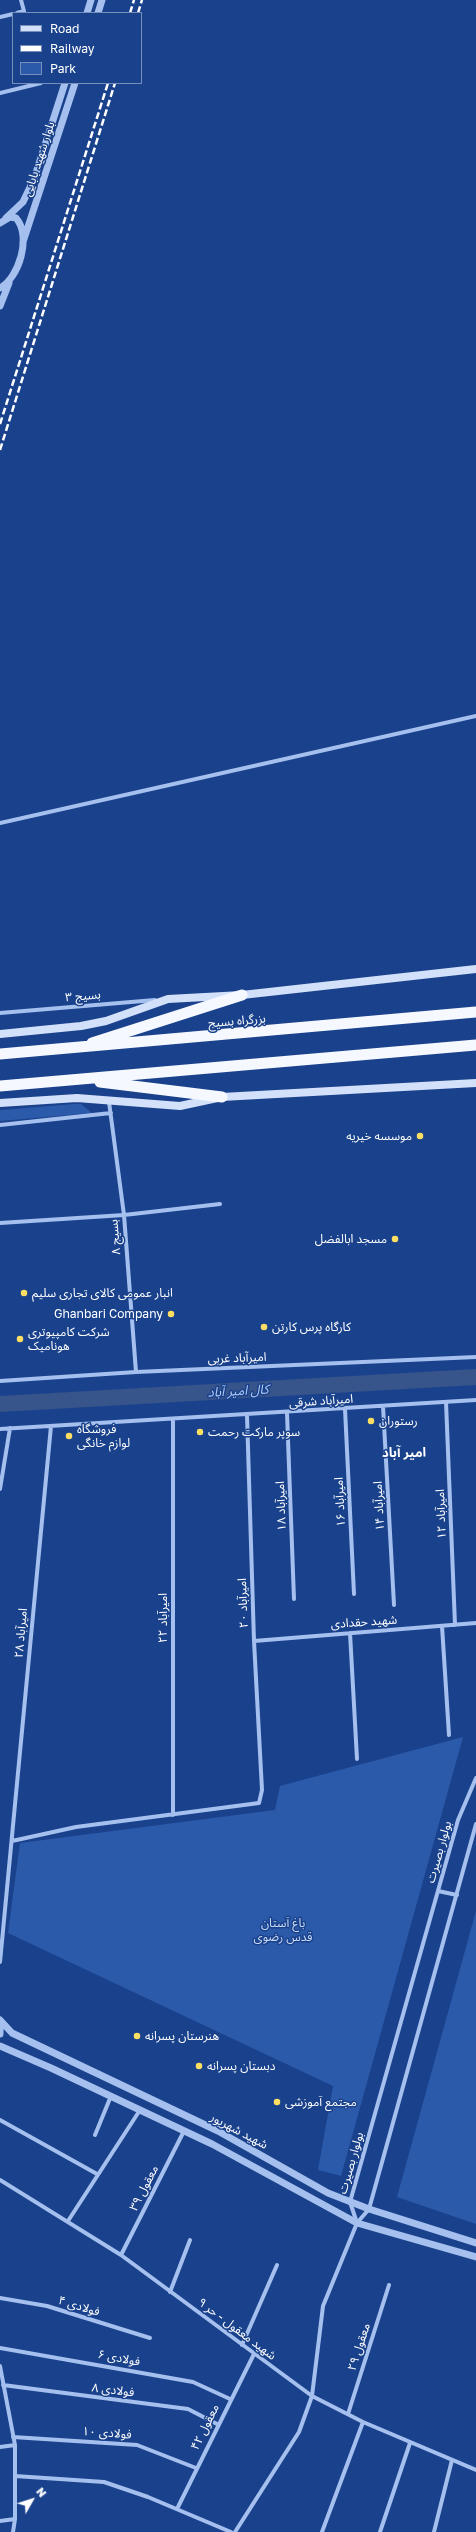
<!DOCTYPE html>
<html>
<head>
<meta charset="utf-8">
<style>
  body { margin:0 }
  #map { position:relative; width:476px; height:2532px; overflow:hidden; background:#1a428c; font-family:"Golos Text",sans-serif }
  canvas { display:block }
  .legend { position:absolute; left:12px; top:12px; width:130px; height:72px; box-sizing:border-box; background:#1a428c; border:1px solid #768eba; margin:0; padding:5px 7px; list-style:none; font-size:12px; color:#fff }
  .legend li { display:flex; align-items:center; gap:8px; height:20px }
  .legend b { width:20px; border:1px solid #768eba }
  .north { position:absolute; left:12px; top:2480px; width:40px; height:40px; -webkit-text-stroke:3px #1a428c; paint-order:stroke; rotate:51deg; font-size:11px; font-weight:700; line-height:16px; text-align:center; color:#fff }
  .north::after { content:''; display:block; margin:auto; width:14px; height:18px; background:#fff; clip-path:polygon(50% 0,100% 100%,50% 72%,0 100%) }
</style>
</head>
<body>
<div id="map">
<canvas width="476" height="2532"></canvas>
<ul class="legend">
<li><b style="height:5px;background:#d2e0fa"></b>Road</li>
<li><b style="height:5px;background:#fff"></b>Railway</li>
<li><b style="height:11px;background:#2c5aaa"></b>Park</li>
</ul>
<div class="north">N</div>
</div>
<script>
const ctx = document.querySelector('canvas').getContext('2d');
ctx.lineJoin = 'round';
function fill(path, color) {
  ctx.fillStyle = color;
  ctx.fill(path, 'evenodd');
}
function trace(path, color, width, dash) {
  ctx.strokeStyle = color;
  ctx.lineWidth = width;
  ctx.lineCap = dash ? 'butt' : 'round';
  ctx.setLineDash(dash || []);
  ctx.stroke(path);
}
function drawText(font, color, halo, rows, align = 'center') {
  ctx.font = font + ' "Golos Text","Noto Sans Arabic",sans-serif';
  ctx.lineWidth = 3;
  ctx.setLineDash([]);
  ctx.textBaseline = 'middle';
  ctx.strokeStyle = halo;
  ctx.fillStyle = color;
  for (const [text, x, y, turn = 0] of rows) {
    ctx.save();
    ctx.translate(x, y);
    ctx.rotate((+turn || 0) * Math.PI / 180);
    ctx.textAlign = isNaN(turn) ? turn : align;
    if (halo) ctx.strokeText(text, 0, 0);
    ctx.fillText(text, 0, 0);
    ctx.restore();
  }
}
fill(new Path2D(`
  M75,1104H81L92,1113L0,1121V1110Z
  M463,1737L341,2176L318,2170L333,2086L8,1933L20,1843L275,1810L280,1786Z
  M476,1911V2224L397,2197Z`), '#2c5aaa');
trace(new Path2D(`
  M0,1404L476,1377`), '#37548b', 16);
trace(new Path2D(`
  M17,13L24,11L21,0
  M0,17L13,14
  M0,93L41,83
  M0,823L476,716
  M0,1013L155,1000
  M109,1102L124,1215L136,1372
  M0,1125L111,1113
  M0,1223L124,1215L220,1204
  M0,1381L136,1372L476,1357
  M446,1402L455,1625
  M383,1406L394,1605
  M345,1409L354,1594
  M287,1413L294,1599
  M173,1420V1815
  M0,1429L476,1400
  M0,1489L10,1428
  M442,1626L449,1735
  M350,1633L357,1759
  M254,1641L476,1623
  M12,1841L76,1827L259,1803L262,1790L254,1641L247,1415
  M438,1891L457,1895
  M0,1962L51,1426
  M0,2120L97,2174
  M95,2135L111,2096
  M0,2180L121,2255L312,2396L363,2422L476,2470
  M68,2221L140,2110
  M357,2223L350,2202L458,1820L476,1778
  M121,2255L184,2131
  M170,2292L190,2240
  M0,2298L47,2306L150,2338
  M242,2345L277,2265
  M0,2348L193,2382L230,2399
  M0,2366L15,2445V2519L13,2532
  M3,2385L188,2409L217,2424
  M348,2414L389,2285
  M13,2437L137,2445L196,2468
  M0,2447L15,2445
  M15,2476L104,2482L148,2497L231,2532
  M177,2509L254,2354
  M0,2521L15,2519
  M235,2532L299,2432L312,2396L323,2306L357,2223L369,2209L476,1824
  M322,2532L363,2422
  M380,2532L410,2443
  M434,2532L452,2460`), '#a5c0ee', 4);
trace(new Path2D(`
  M87,13L91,0
  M98,13L102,0
  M6,218L23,202L34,179L65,83
  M0,223L10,217L16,218C32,236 19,278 0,288
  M23,242L75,83
  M0,306L9,283
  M0,2020L12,2033L218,2131L328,2193L369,2209L476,2243
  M0,2034V2021
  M0,2046L51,2068L212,2144L357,2223L476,2257`), '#a5c0ee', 7);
trace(new Path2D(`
  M0,1034L81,1026L106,1021L168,999L242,995L476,969
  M0,1103L77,1098L180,1106L222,1097L476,1083`), '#d2e0fa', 8);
trace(new Path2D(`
  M92,1043L242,995
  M0,1054L476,1012
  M100,1082L222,1097
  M0,1086L476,1045`), '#f6f8ff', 11);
trace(new Path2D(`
  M130,13L134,0
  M138,13L142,0
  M0,424L108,83
  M0,450L115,83`), '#fff', 2.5, [7, 3]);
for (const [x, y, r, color] of [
  [420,1136,4,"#ffdf62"],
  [395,1239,4,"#ffdf62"],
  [24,1293,4,"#ffdf62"],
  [171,1314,4,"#ffdf62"],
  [264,1327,4,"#ffdf62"],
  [20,1339,4,"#ffdf62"],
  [371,1421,4,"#ffdf62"],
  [200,1432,4,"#ffdf62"],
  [69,1436,4,"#ffdf62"],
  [137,2036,4,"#ffdf62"],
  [199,2066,4,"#ffdf62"],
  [277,2102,4,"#ffdf62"]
]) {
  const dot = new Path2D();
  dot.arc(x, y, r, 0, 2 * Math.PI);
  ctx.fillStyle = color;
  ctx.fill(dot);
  trace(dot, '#1a428c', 1.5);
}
drawText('12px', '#fff', '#1a428c', [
  ["بلوار شهید بابایی",39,159,-72],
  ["بسیج ۳",83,996,-5],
  ["بزرگراه بسیج",237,1021,-5],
  ["بسیج ۸",115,1237,-95],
  ["امیرآباد غربی",237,1358,-2],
  ["امیرآباد شرقی",321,1401,-4],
  ["امیرآباد ۱۶",340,1502,-93],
  ["امیرآباد ۱۸",281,1506,-92],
  ["امیرآباد ۱۴",379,1506,-93],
  ["امیرآباد ۱۲",441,1514,-92],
  ["امیرآباد ۲۰",243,1603,-92],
  ["امیرآباد ۲۲",163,1618,-90],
  ["شهید حقدادی",364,1622,-4],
  ["امیرآباد ۲۸",21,1633,-85],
  ["بولوار بصیرت",439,1852,-74],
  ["شهید شهریور",239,2131,28],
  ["بولوار بصیرت",351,2163,-74],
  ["معقول ۳۹",144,2188,-63],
  ["فولادی ۴",79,2306,17],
  ["شهید معقول - حر ۹",237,2329,37],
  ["معقول ۲۹",359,2347,-72],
  ["فولادی ۶",119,2358,11],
  ["فولادی ۸",113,2390,7],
  ["معقول ۴۲",205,2427,-64],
  ["فولادی ۱۰",107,2433,4]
]);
drawText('12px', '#fff', '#1a428c', [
  ["موسسه خیریه",412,1136,"right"],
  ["مسجد ابالفضل",387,1239,"right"],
  ["انبار عمومی کالای تجاری سلیم",32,1293],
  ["Ghanbari Company",163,1314,"right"],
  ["کارگاه پرس کارتن",272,1327],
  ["شرکت کامپیوتری",28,1332],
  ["هونامیک",28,1346],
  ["رستوران",379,1421],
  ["فروشگاه",77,1429],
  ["لوازم خانگی",77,1443],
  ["سوپر مارکت رحمت",208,1432],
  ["هنرستان پسرانه",145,2036],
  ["دبستان پسرانه",207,2066],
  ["مجتمع آموزشی",285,2102]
], 'left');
drawText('12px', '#cbdcfa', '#1a428c', [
  ["باغ آستان",283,1923],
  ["قدس رضوی",283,1937]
]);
drawText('italic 13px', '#b1caf5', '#1a428c', [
  ["کال امیر آباد",238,1391,-3]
]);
drawText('bold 13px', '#fff', '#1a428c', [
  ["امیر آباد",404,1453]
]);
</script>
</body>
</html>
